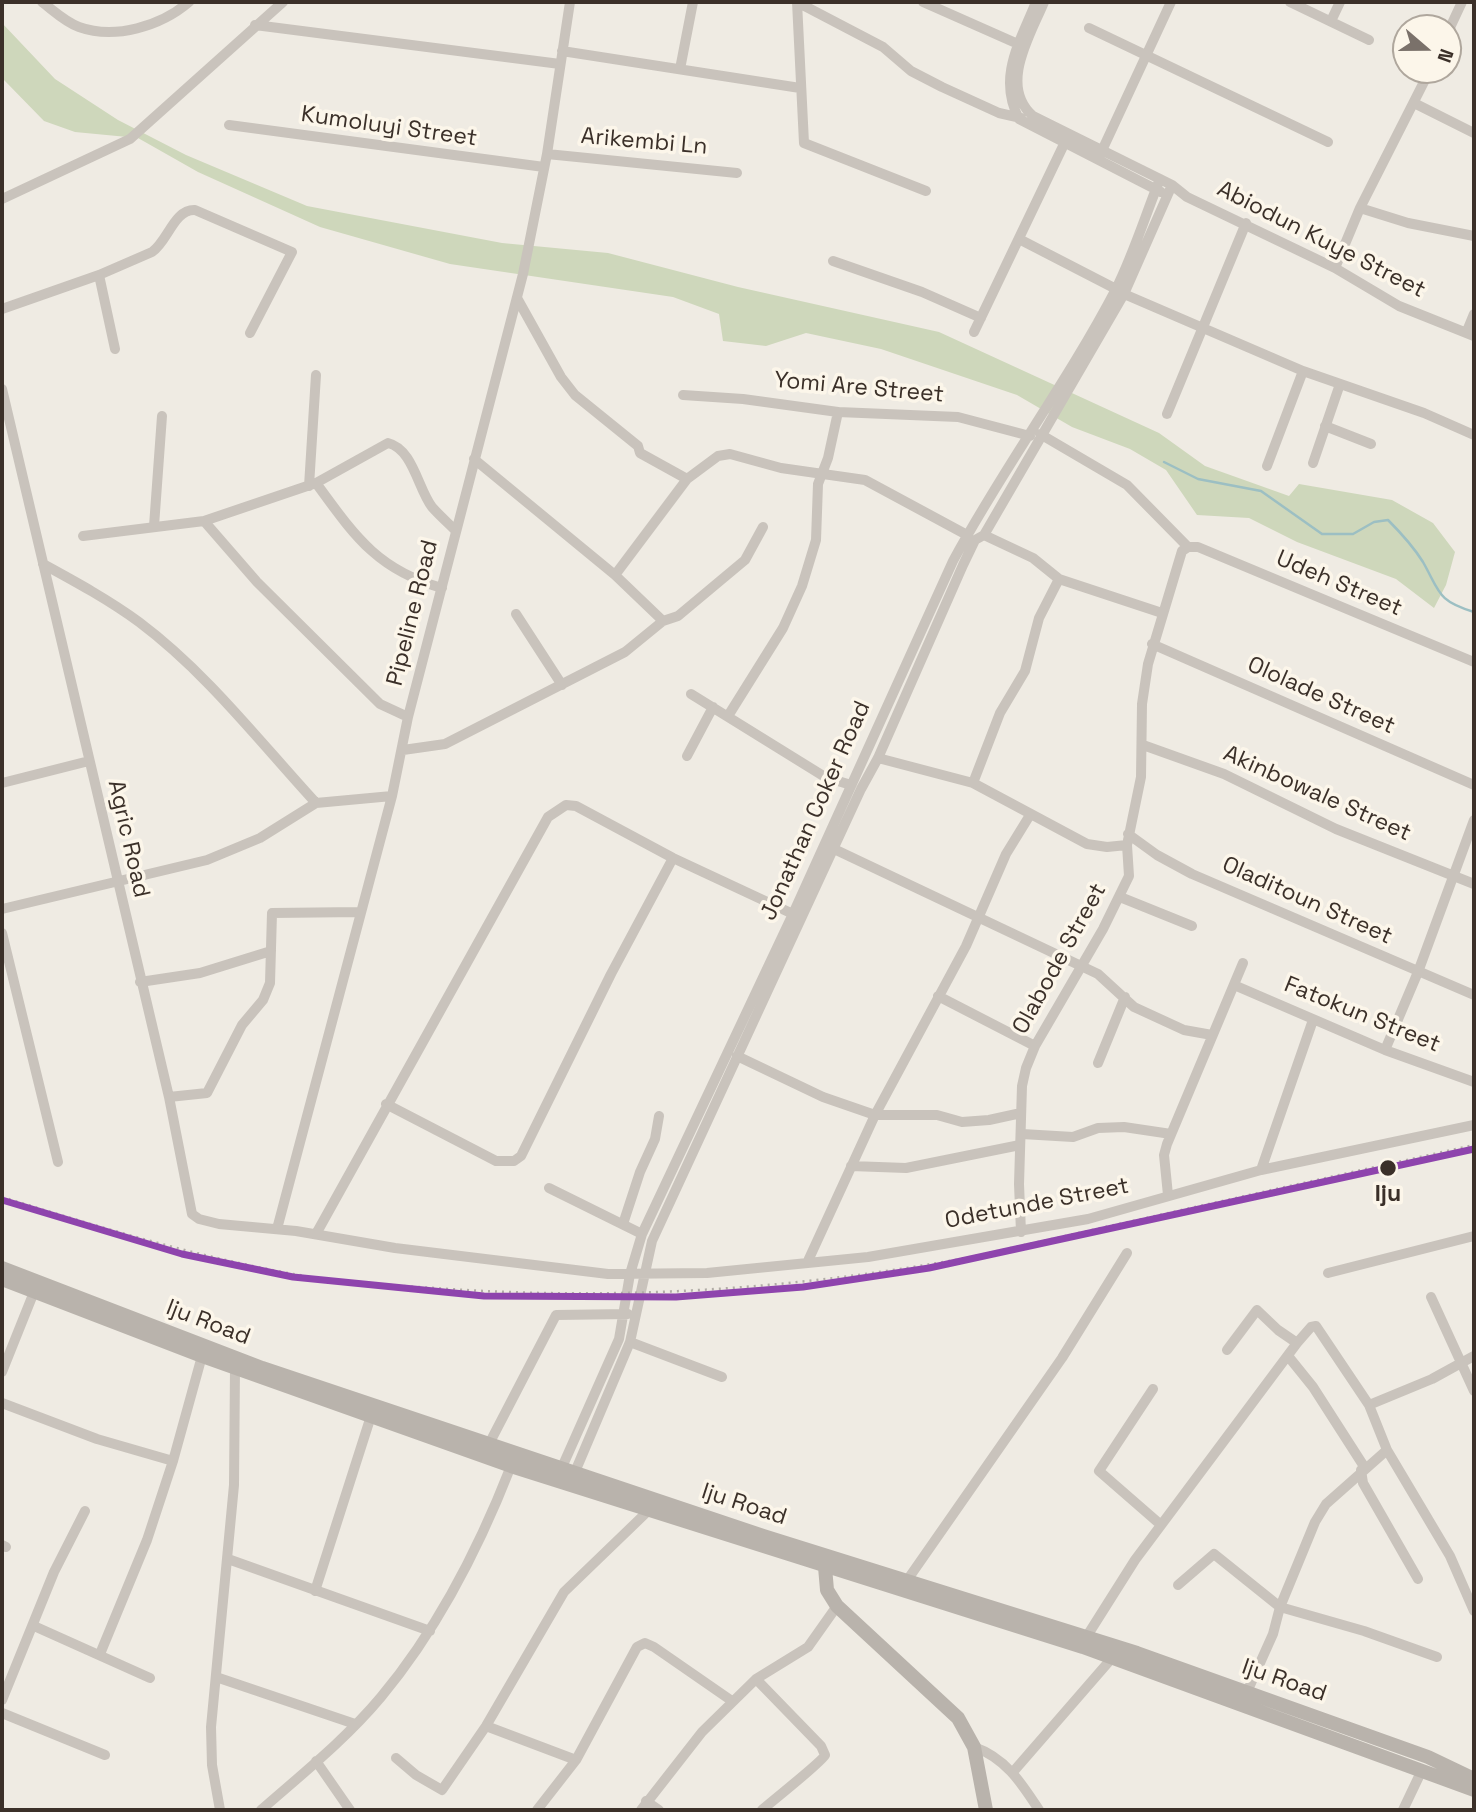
<!DOCTYPE html>
<html>
<head>
<meta charset="utf-8">
<style>
  body { margin:0 }
  #map { position:relative; width:1476px; height:1812px; overflow:hidden; background:#efebe3; font-family:"Space Grotesk",sans-serif }
  canvas { display:block }
  .frame { position:absolute; inset:0; border:4px solid #3b3029; pointer-events:none }
  .north { position:absolute; left:1392px; top:14px; width:70px; height:70px; box-sizing:border-box; background:#fcf6ea; border:2px solid #afa79d; border-radius:50%; rotate:110deg; font-size:19px; font-weight:700; line-height:28px; text-align:center; color:#3b3029 }
  .north::after { content:''; display:block; margin:auto; width:24px; height:32px; background:#7a716a; clip-path:polygon(50% 0,100% 100%,50% 72%,0 100%) }
</style>
</head>
<body>
<div id="map">
<canvas width="1476" height="1812"></canvas>
<div class="frame"></div>
<div class="north">N</div>
</div>
<script>
const ctx = document.querySelector('canvas').getContext('2d');
ctx.lineJoin = 'round';
function fill(path, color) {
  ctx.fillStyle = color;
  ctx.fill(path, 'evenodd');
}
function trace(path, color, width, dash) {
  ctx.strokeStyle = color;
  ctx.lineWidth = width;
  ctx.lineCap = dash ? 'butt' : 'round';
  ctx.setLineDash(dash || []);
  ctx.stroke(path);
}
function drawText(font, color, halo, rows, align = 'center') {
  ctx.font = font + ' "Space Grotesk",sans-serif';
  ctx.lineWidth = 7;
  ctx.setLineDash([]);
  ctx.textBaseline = 'middle';
  ctx.strokeStyle = halo;
  ctx.fillStyle = color;
  for (const [text, x, y, turn = 0] of rows) {
    ctx.save();
    ctx.translate(x, y);
    ctx.rotate((+turn || 0) * Math.PI / 180);
    ctx.textAlign = isNaN(turn) ? turn : align;
    if (halo) ctx.strokeText(text, 0, 0);
    ctx.fillText(text, 0, 0);
    ctx.restore();
  }
}
fill(new Path2D(`
  M2,23L55,79L118,120L186,155L307,206L502,243L608,253L738,287L939,332L1159,433L1205,466L1289,496L1299,484L1392,500L1433,523L1455,552L1446,585L1434,608L1396,579L1297,542L1249,518L1197,515L1166,470L1130,449L1072,427L1017,395L881,349L806,333L766,346L723,341L719,314L673,297L450,264L320,227L198,172L138,138L75,132L44,121L4,80Z`), '#ced7bb');
trace(new Path2D(`
  M1164,462L1198,479L1261,491L1322,534H1353L1374,522L1388,520C1401,533 1413,546 1423,562C1440,592 1437,601 1474,612`), '#9cbfc3', 2.5);
trace(new Path2D(`
  M42,2C54,11 65,22 79,27C115,40 161,26 189,2
  M797,2L804,143L926,191
  M797,2L883,47L911,71L942,87L999,113L1021,118
  M923,2L1018,44
  M1036,2C1020,42 997,77 1019,119L1161,192
  M1044,2C1031,34 998,86 1033,116L1172,185L1187,197L1335,268L1399,306L1474,336
  M1290,2L1369,40
  M1331,21L1340,2
  M255,25L560,64
  M1089,28L1328,142
  M1448,32L1462,2
  M562,51L800,88
  M680,69L693,2
  M1414,103L1474,133
  M229,125L544,167
  M547,154L737,173
  M1099,157L1171,2
  M2,199L130,139L283,2
  M1360,208L1408,223L1474,236
  M1019,239L1116,289
  M833,261L922,292L981,318
  M1335,268L1360,208L1430,70
  M99,275L115,349
  M1124,294L1303,371L1424,413L1474,435
  M517,298L561,377L575,395L638,446L640,453L687,479
  M2,309L99,275L152,252C168,241 174,209 195,210L292,252L250,333
  M1467,331L1474,314
  M974,332L1066,140
  M2,389L169,1097L192,1214L199,1219L219,1224L296,1231L395,1248L608,1274L707,1273L868,1257L1088,1219L1261,1170L1474,1125
  M683,395L743,399L838,412L958,417L1030,436
  M1167,414L1246,223
  M1325,426L1371,444
  M1040,434L1127,485L1188,547
  M474,459L615,575L663,621
  M1313,463L1340,384
  M1267,466L1303,371
  M316,483C354,535 377,570 442,588
  M309,486L316,375
  M204,521L257,582L380,704L408,717
  M154,526L162,416
  M984,535L1033,558L1059,579L1162,613
  M83,536L204,521L316,483L388,443C413,449 418,489 432,507C439,515 448,523 456,531
  M1188,547H1198L1474,662
  M43,564C76,582 109,600 139,622C207,673 259,741 316,803
  M615,575L687,479L718,456L730,454L781,468L865,480L967,535
  M516,614L562,685
  M1152,644L1474,785
  M691,694L825,777L851,785
  M728,716L783,628L802,586L816,540L818,484L828,458L838,412
  M1143,745L1224,774L1336,829L1474,884
  M403,750L445,744L625,652L663,621L678,616L745,560L763,527
  M687,756L713,707
  M878,758L973,783L1087,844L1107,847L1127,845
  M2,783L89,761
  M973,783L1000,713L1025,671L1039,618L1059,579
  M1128,834L1157,855L1192,874L1474,995
  M834,849L1098,974L1134,1007L1184,1030L1212,1035
  M1120,897L1192,926
  M2,909L207,860L260,838L316,803L392,796
  M2,933L58,1162
  M140,982L200,973L271,951
  M1234,985L1385,1050L1474,1082
  M938,996L1035,1046
  M1385,1050L1418,972L1474,820
  M737,1056L823,1097L875,1115H937L962,1122L989,1120L1021,1113
  M1098,1063L1125,997
  M169,1097L207,1093L242,1025L263,1000L270,983L272,913L360,912
  M386,1104L496,1161H514L521,1156L611,974L673,858
  M1022,1134L1073,1137L1098,1128L1124,1127L1171,1134
  M851,1166L906,1168L1020,1145
  M1261,1170L1313,1020
  M549,1188L642,1234
  M1168,1195L1164,1155L1167,1144L1243,963
  M623,1224L640,1172L655,1139L659,1116
  M277,1229L392,796L408,717L523,274L547,154L570,2
  M1021,1232L1019,1184L1022,1086L1026,1068L1035,1046L1103,929L1129,876L1127,845L1141,777L1142,704L1148,664L1182,551L1188,547
  M316,1234L548,817L566,805L576,806L673,858L793,914
  M807,1263L875,1115L966,946L1006,854L1030,815
  M1328,1273L1474,1236
  M1431,1297L1474,1391
  M630,1342L722,1377
  M1227,1350L1257,1310L1278,1330L1297,1343
  M1288,1356L1313,1387L1365,1468
  M2,1372L34,1292
  M1153,1389L1099,1471L1161,1525
  M2,1403L97,1439L173,1461
  M1369,1405L1432,1379L1474,1356
  M489,1444L556,1315L628,1314
  M1361,1470L1363,1483L1418,1579
  M559,1474L619,1339L630,1274L642,1234L793,914L953,561C1003,468 1067,383 1116,289C1134,253 1145,216 1160,179
  M572,1479L630,1342L652,1241L861,789L878,758L963,565L975,540L984,535L1124,294L1172,185
  M2,1545L6,1547
  M228,1559L430,1631
  M908,1579L1062,1358L1127,1253
  M1178,1585L1214,1554L1280,1607L1364,1631L1437,1657
  M315,1591L371,1416
  M34,1626L150,1678
  M1087,1636L1135,1560L1297,1343L1311,1327L1316,1326L1369,1405L1387,1450L1450,1556L1474,1611
  M100,1654L147,1540L173,1461L202,1356
  M216,1677L355,1724
  M756,1679L821,1746L825,1755C822,1762 773,1800 762,1810
  M1247,1692L1273,1634L1280,1607L1315,1522L1326,1504L1387,1450
  M2,1700L54,1572L85,1511
  M2,1713L105,1755
  M486,1726L576,1760
  M974,1747C1006,1758 1022,1784 1039,1810
  M396,1758L416,1775L442,1790L486,1726L564,1592L648,1511
  M316,1761L350,1810
  M1013,1772L1112,1658
  M646,1801L659,1810
  M220,1810L212,1765L211,1727L234,1485L235,1368
  M261,1810C302,1774 346,1739 381,1697C437,1630 479,1548 511,1466
  M537,1810L576,1760L637,1647L645,1643L654,1647L732,1701
  M641,1810L702,1732L756,1679L808,1647L837,1606
  M1403,1810L1422,1770`), '#c9c3bc', 10);
trace(new Path2D(`
  M2,1268L262,1368L763,1536L1137,1653L1428,1757L1474,1779
  M2,1279L202,1356L511,1466L1083,1647L1474,1790
  M825,1567L827,1590L837,1606L958,1718L974,1747L986,1810`), '#b9b3ac', 14);
trace(new Path2D(`
  M2,1197C96,1226 191,1255 288,1273C336,1282 386,1285 435,1288C614,1301 789,1290 966,1258L1474,1145`), '#b1aca6', 2.5, [2, 5]);
trace(new Path2D(`
  M2,1200L182,1254L293,1277L484,1296L676,1297L803,1287L929,1268L1474,1149`), '#8e44ad', 7);
for (const [x, y, r, color] of [
  [1388,1168,9,"#3b3029"]
]) {
  const dot = new Path2D();
  dot.arc(x, y, r, 0, 2 * Math.PI);
  ctx.fillStyle = color;
  ctx.fill(dot);
  trace(dot, '#fcf6ea', 2.5);
}
drawText('23px', '#3b3029', '#fcf6ea', [
  ["Kumoluyi Street",389,127,8],
  ["Arikembi Ln",644,142,5],
  ["Abiodun Kuye Street",1321,240,27],
  ["Yomi Are Street",859,388,5],
  ["Udeh Street",1339,584,23],
  ["Pipeline Road",413,613,-76],
  ["Ololade Street",1321,696,24],
  ["Akinbowale Street",1317,794,24],
  ["Jonathan Coker Road",816,811,-66],
  ["Agric Road",128,839,77],
  ["Oladitoun Street",1307,901,24],
  ["Olabode Street",1060,959,-61],
  ["Fatokun Street",1362,1015,22],
  ["Odetunde Street",1037,1204,-11],
  ["Iju Road",208,1323,21],
  ["Iju Road",744,1505,18],
  ["Iju Road",1284,1681,19]
]);
drawText('bold 23px', '#3b3029', '#fcf6ea', [
  ["Iju",1388,1195]
]);
</script>
</body>
</html>
